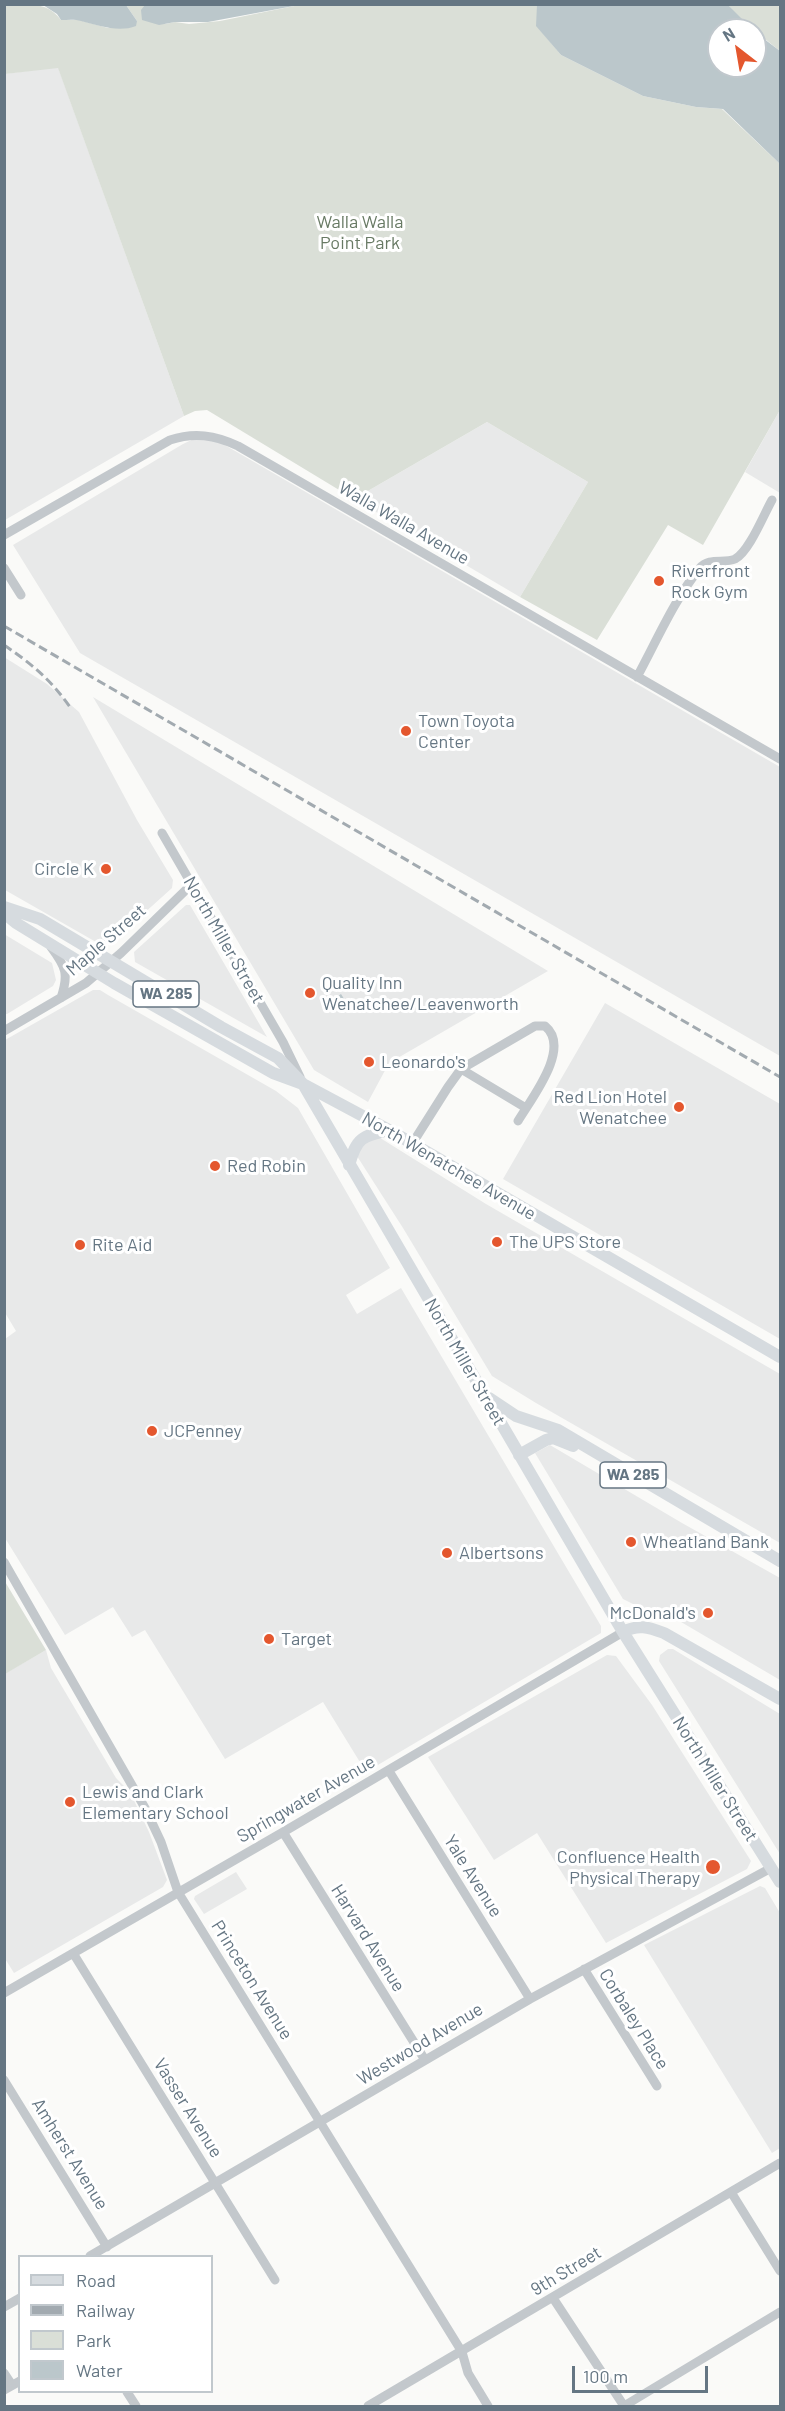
<!DOCTYPE html>
<html>
<head>
<meta charset="utf-8">
<style>
  body { margin:0 }
  #map { position:relative; width:785px; height:2411px; overflow:hidden; background:#fafaf8; font-family:Barlow,sans-serif }
  canvas { display:block }
  .frame { position:absolute; inset:0; border:6px solid #657683; pointer-events:none }
  .legend { position:absolute; left:18px; top:2255px; width:195px; height:138px; box-sizing:border-box; background:#fff; border:2px solid #c1c8cd; margin:0; padding:8px 10px; list-style:none; font-size:18px; color:#657683 }
  .legend li { display:flex; align-items:center; gap:12px; height:30px }
  .legend b { width:30px; border:2px solid #c1c8cd }
  .north { position:absolute; left:707px; top:18px; width:60px; height:60px; box-sizing:border-box; background:#fff; border:2px solid #c1c8cd; border-radius:50%; rotate:329deg; font-size:16px; font-weight:700; line-height:24px; text-align:center; color:#657683 }
  .north::after { content:''; display:block; margin:auto; width:21px; height:27px; background:#e4572e; clip-path:polygon(50% 0,100% 100%,50% 72%,0 100%) }
  .scale { position:absolute; left:572px; top:2366px; width:136px; height:27px; box-sizing:border-box; border:3px solid #657683; border-top:0; padding-left:8px; font-size:18px; line-height:21px; white-space:nowrap; color:#657683; -webkit-text-stroke:4px #fff; paint-order:stroke }
</style>
</head>
<body>
<div id="map">
<canvas width="785" height="2411"></canvas>
<div class="frame"></div>
<ul class="legend">
<li><b style="height:8px;background:#d6dbdf"></b>Road</li>
<li><b style="height:8px;background:#a2aab0"></b>Railway</li>
<li><b style="height:16px;background:#dadfd7"></b>Park</li>
<li><b style="height:16px;background:#bbc7cb"></b>Water</li>
</ul>
<div class="north">N</div>
<div class="scale">100 m</div>
</div>
<script>
const ctx = document.querySelector('canvas').getContext('2d');
ctx.lineJoin = 'round';
function fill(path, color) {
  ctx.fillStyle = color;
  ctx.fill(path, 'evenodd');
}
function trace(path, color, width, dash) {
  ctx.strokeStyle = color;
  ctx.lineWidth = width;
  ctx.lineCap = dash ? 'butt' : 'round';
  ctx.setLineDash(dash || []);
  ctx.stroke(path);
}
function drawText(font, color, halo, rows, align = 'center') {
  ctx.font = font + ' Barlow,sans-serif';
  ctx.lineWidth = 6;
  ctx.setLineDash([]);
  ctx.textBaseline = 'middle';
  ctx.strokeStyle = halo;
  ctx.fillStyle = color;
  for (const [text, x, y, turn = 0] of rows) {
    ctx.save();
    ctx.translate(x, y);
    ctx.rotate((+turn || 0) * Math.PI / 180);
    ctx.textAlign = isNaN(turn) ? turn : align;
    if (halo) ctx.strokeText(text, 0, 0);
    ctx.fillText(text, 0, 0);
    ctx.restore();
  }
}
fill(new Path2D(`
  M58,67L184,416L5,520L4,74Z
  M780,410V493L745,472Z
  M487,422L588,482L520,597L354,499Z
  M198,437H211L780,767V1056L80,653L13,545L183,444Z
  M4,657L47,684L79,712L137,820L173,880L172,888L112,942L103,946L5,890Z
  M93,697L548,971L389,1063L368,1102L314,1070Z
  M186,905H190L267,1037L135,962L134,952Z
  M4,934L52,963L56,980L53,986L7,1014H4Z
  M93,990H100L108,995L276,1091L298,1108L390,1268L346,1295L357,1314L401,1288L601,1626V1633L366,1772L323,1702L225,1759L145,1630L132,1637L113,1607L65,1635L5,1538V1339L16,1331L4,1311L5,1040Z
  M605,1003L780,1104V1339L503,1179Z
  M377,1136L486,1204L780,1374V1543L536,1403L492,1376L403,1228L355,1153L363,1141Z
  M550,1445L682,1523L780,1578V1680L664,1612L643,1609L623,1599L535,1453Z
  M668,1649H673L780,1714V1854L659,1661L660,1655Z
  M46,1650L51,1668L116,1778L130,1792L149,1832L167,1880L163,1887L14,1973L4,1957V1674Z
  M607,1655L616,1656L652,1705L751,1861L747,1869L606,1943L537,1833L494,1860L428,1757Z
  M236,1872L247,1889L204,1914L194,1899L195,1896Z
  M760,1886L765,1888L780,1913V2148L772,2153L644,1945Z`), '#e8e9e9');
fill(new Path2D(`
  M4,5C28,5 46,0 61,20H79L108,28L137,21L126,5H145H144L165,24L175,22L189,24L220,21L299,5H537V26L561,55L643,96L696,107L722,109L780,164V410L703,545L668,525L597,640L520,597L588,482L487,422L354,499L207,410L195,411L184,416L58,68L5,74Z
  M728,5H777L780,7V51L740,19Z
  M4,1580L46,1650L5,1674H4Z`), '#dadfd7');
fill(new Path2D(`
  M43,5H126L137,21L136,26C118,33 98,25 81,21C75,19 67,20 61,20L57,14Z
  M145,5V4L299,5L208,22H175L159,25L142,20L141,10Z
  M537,5H728L753,30H719V66H755V32L780,51V164L723,109L696,107L643,96L561,55L536,26Z
  M341,994L346,1002L332,1010L328,1003Z`), '#bbc7cb');
trace(new Path2D(`
  M4,535L170,440C194,432 215,435 238,446L780,759
  M4,568L21,595
  M637,677C656,642 675,598 700,568C709,557 724,564 735,559C749,552 764,514 772,500
  M162,833L283,1042L300,1077
  M51,947C66,967 69,974 61,998
  M4,1031L86,983L121,953L192,884
  M461,1069L526,1108
  M412,1144L448,1087L461,1069L535,1026H545C572,1048 531,1099 518,1121
  M4,1562L145,1808L161,1842L178,1892L462,2352L468,2373L488,2406
  M389,1771L530,1999
  M283,1832L425,2060
  M73,1953L275,2280
  M584,1969L657,2086
  M4,1993L285,1831L623,1632
  M4,2080L107,2247
  M731,2192L780,2271
  M90,2256L530,1999L771,1868
  M553,2298L624,2406
  M4,2307L20,2298
  M4,2373L12,2385
  M4,2390L20,2381
  M127,2392L136,2406
  M368,2406L780,2163
  M624,2406L780,2312`), '#c3c8cc', 9);
trace(new Path2D(`
  M4,907L40,919L221,1027L278,1058L303,1084L623,1632L780,1882
  M4,913L16,923L114,983L273,1073L303,1084L389,1130L780,1357
  M349,1165C357,1137 362,1136 389,1130
  M489,1398L516,1416L558,1430L780,1561
  M519,1455L546,1440L553,1438L573,1446
  M623,1632C638,1624 648,1627 664,1633L780,1699`), '#d6dbdf', 12);
trace(new Path2D(`
  M4,626L780,1077
  M4,645C32,664 51,680 70,707`), '#a2aab0', 3, [9, 4.5]);
for (const [x, y, r, color] of [
  [659,581,6,"#e4572e"],
  [406,731,6,"#e4572e"],
  [106,869,6,"#e4572e"],
  [310,993,6,"#e4572e"],
  [369,1062,6,"#e4572e"],
  [679,1107,6,"#e4572e"],
  [215,1166,6,"#e4572e"],
  [497,1242,6,"#e4572e"],
  [80,1245,6,"#e4572e"],
  [152,1431,6,"#e4572e"],
  [631,1542,6,"#e4572e"],
  [447,1553,6,"#e4572e"],
  [708,1613,6,"#e4572e"],
  [269,1639,6,"#e4572e"],
  [70,1802,6,"#e4572e"],
  [713,1867,8,"#e4572e"]
]) {
  const dot = new Path2D();
  dot.arc(x, y, r, 0, 2 * Math.PI);
  ctx.fillStyle = color;
  ctx.fill(dot);
  trace(dot, '#fff', 2);
}
for (const [x, y, w] of [
  [166,994,66],
  [633,1475,66]
]) {
  const box = new Path2D();
  box.roundRect(x - w / 2, y - 13, w, 26, 4.5);
  ctx.fillStyle = '#fff';
  ctx.fill(box);
  trace(box, '#657683', 1.5);
}
drawText('bold 16px', '#657683', null, [
  ["WA 285",166,994],
  ["WA 285",633,1475]
]);
drawText('18px', '#687a64', '#fff', [
  ["Walla Walla",360,222],
  ["Point Park",360,243]
]);
drawText('18px', '#657683', '#fff', [
  ["Walla Walla Avenue",404,523,30],
  ["Maple Street",106,940,-41],
  ["North Miller Street",224,940,60],
  ["North Wenatchee Avenue",449,1166,30],
  ["North Miller Street",465,1362,60],
  ["North Miller Street",715,1779,58],
  ["Springwater Avenue",306,1799,-30],
  ["Yale Avenue",473,1876,58],
  ["Harvard Avenue",368,1938,58],
  ["Princeton Avenue",252,1980,58],
  ["Corbaley Place",634,2019,58],
  ["Westwood Avenue",420,2044,-31],
  ["Vasser Avenue",188,2108,58],
  ["Amherst Avenue",70,2154,58],
  ["9th Street",566,2271,-31]
]);
drawText('18px', '#657683', '#fff', [
  ["Riverfront",671,571],
  ["Rock Gym",671,592],
  ["Town Toyota",418,721],
  ["Center",418,742],
  ["Circle K",94,869,"right"],
  ["Quality Inn",322,983],
  ["Wenatchee/Leavenworth",322,1004],
  ["Leonardo's",381,1062],
  ["Red Lion Hotel",667,1097,"right"],
  ["Wenatchee",667,1118,"right"],
  ["Red Robin",227,1166],
  ["The UPS Store",509,1242],
  ["Rite Aid",92,1245],
  ["JCPenney",164,1431],
  ["Wheatland Bank",643,1542],
  ["Albertsons",459,1553],
  ["McDonald's",696,1613,"right"],
  ["Target",281,1639],
  ["Lewis and Clark",82,1792],
  ["Elementary School",82,1813],
  ["Confluence Health",700,1857,"right"],
  ["Physical Therapy",700,1878,"right"]
], 'left');
</script>
</body>
</html>
